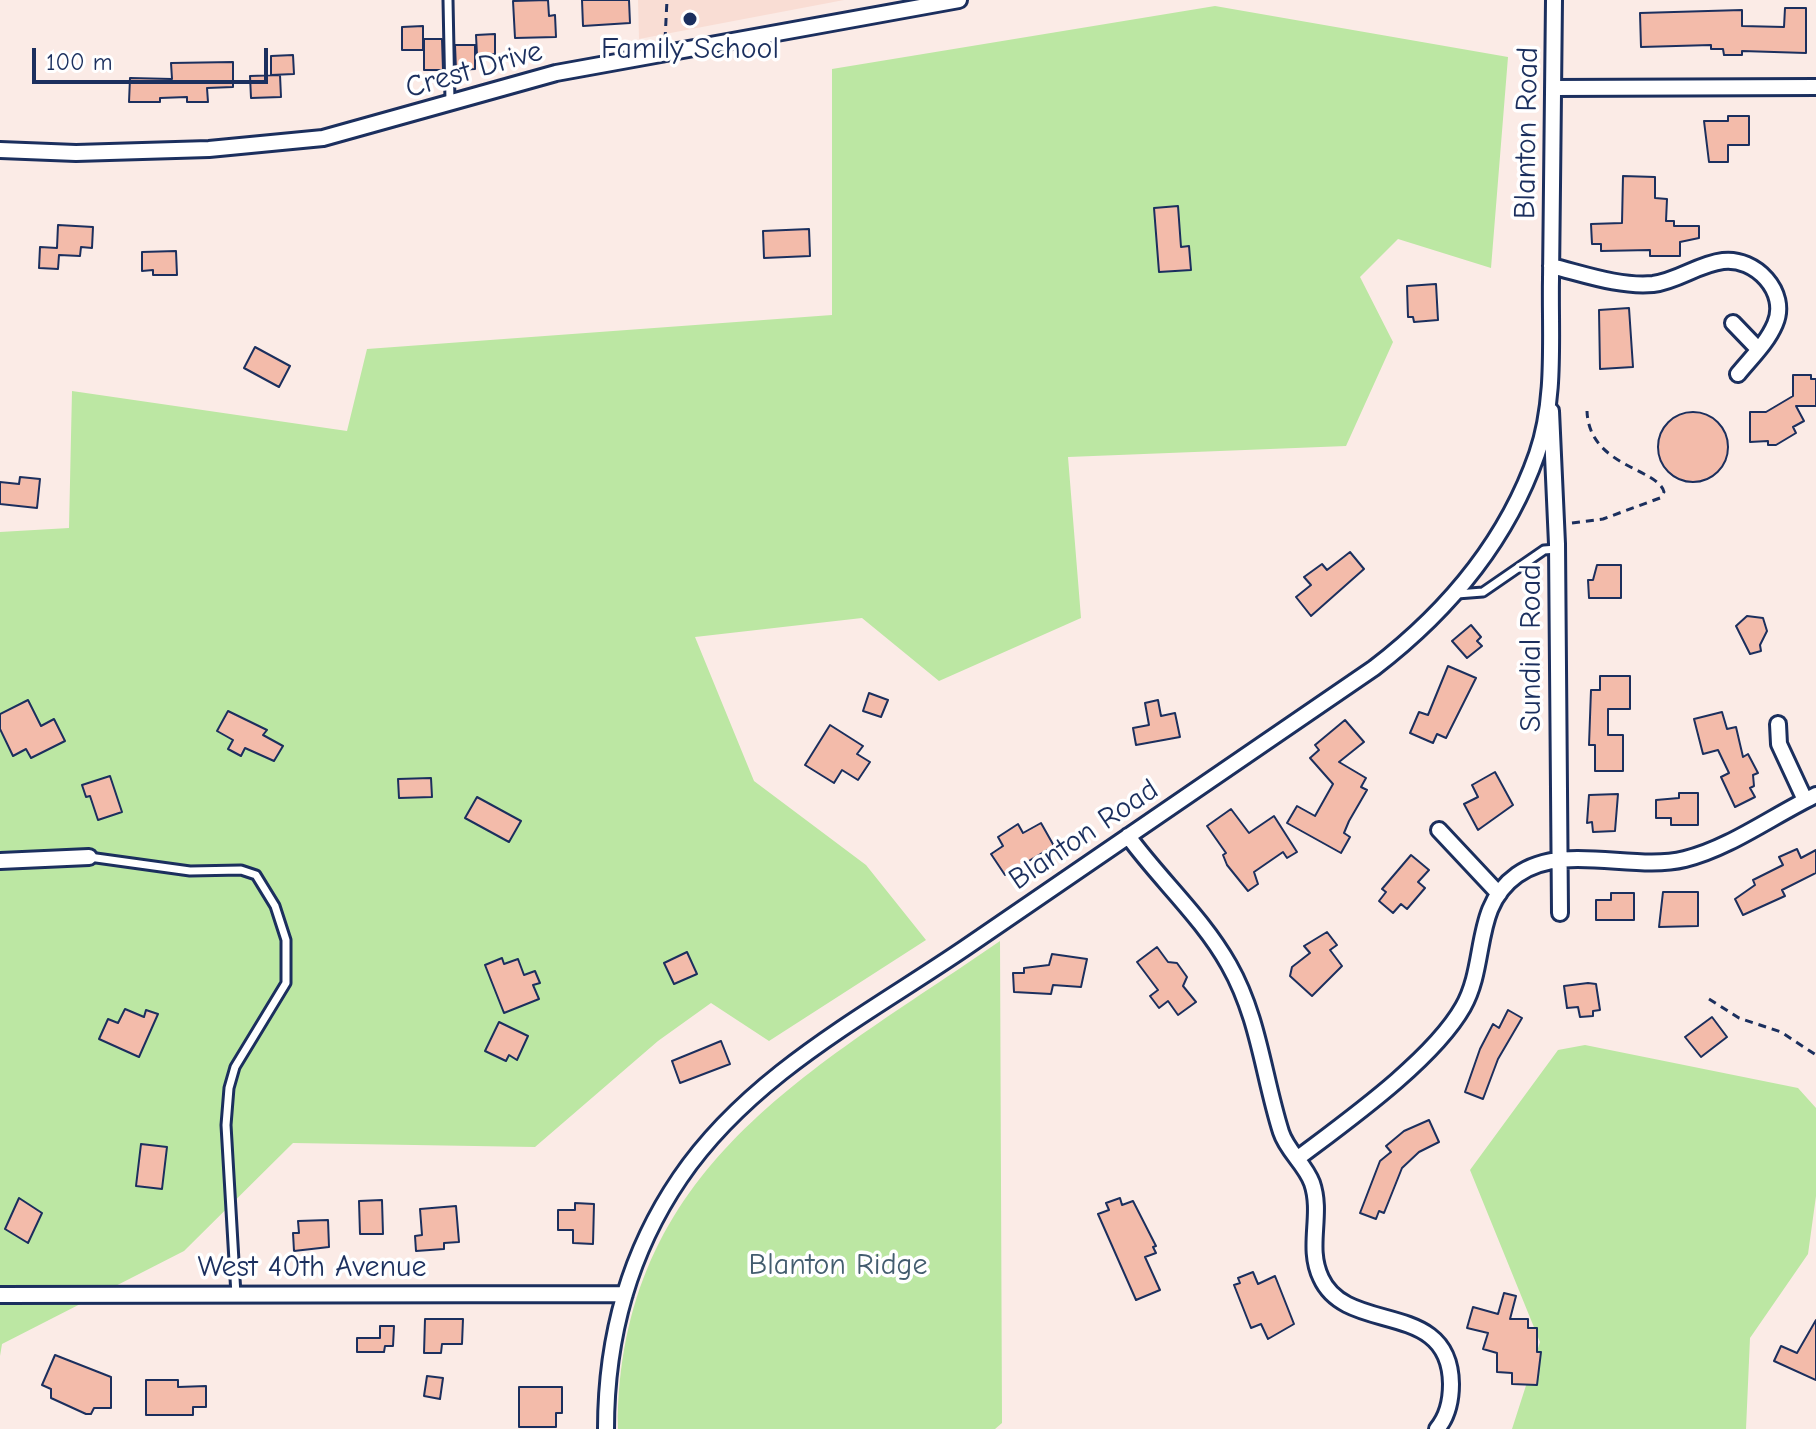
<!DOCTYPE html>
<html>
<head>
<meta charset="utf-8">
<style>
  body { margin:0 }
  #map { position:relative; width:1816px; height:1429px; overflow:hidden; background:#fbebe6; font-family:"Comic Neue",sans-serif }
  canvas { display:block }
  .scale { position:absolute; left:32px; top:48px; width:236px; height:36px; box-sizing:border-box; border:4px solid #1b2f5e; border-top:0; padding-left:10px; font-size:24px; line-height:28px; white-space:nowrap; color:#1b2f5e; -webkit-text-stroke:6px #fff; paint-order:stroke }
</style>
</head>
<body>
<div id="map">
<canvas width="1816" height="1429"></canvas>
<div class="scale">100 m</div>
</div>
<script>
const ctx = document.querySelector('canvas').getContext('2d');
ctx.lineJoin = 'round';
function fill(path, color) {
  ctx.fillStyle = color;
  ctx.fill(path, 'evenodd');
}
function trace(path, color, width, dash) {
  ctx.strokeStyle = color;
  ctx.lineWidth = width;
  ctx.lineCap = dash ? 'butt' : 'round';
  ctx.setLineDash(dash || []);
  ctx.stroke(path);
}
function drawText(font, color, halo, rows, align = 'center') {
  ctx.font = font + ' "Comic Neue",sans-serif';
  ctx.lineWidth = 7;
  ctx.setLineDash([]);
  ctx.textBaseline = 'middle';
  ctx.strokeStyle = halo;
  ctx.fillStyle = color;
  for (const [text, x, y, turn = 0] of rows) {
    ctx.save();
    ctx.translate(x, y);
    ctx.rotate((+turn || 0) * Math.PI / 180);
    ctx.textAlign = isNaN(turn) ? turn : align;
    if (halo) ctx.strokeText(text, 0, 0);
    ctx.fillText(text, 0, 0);
    ctx.restore();
  }
}
fill(new Path2D(`
  M638,0H844L639,39Z`), '#f9ddd4');
fill(new Path2D(`
  M1215,6L1508,57L1491,268L1398,239L1360,277L1393,342L1346,446L1068,457L1081,618L939,681L862,618L695,637L754,781L866,865L926,940L769,1041L711,1003L658,1041L535,1147L293,1143L184,1251L2,1344L0,1356V532L69,528L72,391L347,431L367,349L832,315V69Z
  M1000,941L1002,1423L995,1429H618C618,1166 812,1071 1000,941Z
  M1585,1045L1798,1088L1816,1108V1196L1808,1254L1750,1338L1746,1429H1512L1540,1342L1470,1170L1558,1050Z`), '#bce7a3');
const building = new Path2D(`
  M548,0L549,16L555,15L556,37L515,38L513,1Z
  M582,0H629L630,23L583,26Z
  M1785,8H1806V53L1742,51V55H1724L1723,49H1711V45L1641,47L1640,13L1742,10V26L1784,27Z
  M423,26V50H402V27Z
  M495,34V54L477,55L476,35Z
  M424,39H442L443,70H424Z
  M455,45H475V69L456,70Z
  M293,55L294,74L271,75V56Z
  M233,62V87L207,88L208,102H187V97L160,98V102H129L130,78L172,79L171,63Z
  M280,75L281,97L251,98L250,76Z
  M1728,116H1749V145H1728V162H1709L1704,121H1728Z
  M1623,176L1655,177V198L1667,199L1666,221H1674V226H1699V238L1680,242V256H1650V250L1601,251V244H1592L1591,224L1622,223Z
  M1178,206L1181,247L1189,246L1191,270L1159,272L1154,208Z
  M58,225L93,227L92,248L81,247L80,256L59,255L58,269L39,268L40,247L57,248Z
  M809,229L810,256L764,258L763,231Z
  M176,251L177,275H153V270L142,271V252Z
  M1436,284L1438,320L1414,322L1413,317H1408L1407,286Z
  M1629,308L1633,367L1600,369L1599,310Z
  M255,347L290,366L279,387L244,368Z
  M1793,375H1811V379H1816V406H1796L1804,421L1793,427L1796,433L1776,445H1768V441L1750,442V412H1766L1793,396Z
  M1658 447a35 35 0 1 1 70 0a35 35 0 1 1-70 0Z
  M20,477L40,479L37,508L0,504V482L19,484Z
  M1350,552L1364,569L1311,616L1296,597L1311,585L1304,577L1322,564L1327,570Z
  M1597,565H1621V598H1589L1588,580H1593Z
  M1747,616L1763,618L1767,631L1760,645L1761,651L1750,654L1736,626Z
  M1471,625L1481,637L1477,641L1482,646L1467,658L1452,641Z
  M1448,666L1476,678L1446,738L1437,734L1433,743L1410,733L1419,712L1428,715Z
  M1600,676H1630V709H1608V735H1623V771H1595V745H1589L1591,690H1600Z
  M869,693L888,700L881,717L863,711Z
  M28,700L41,726L54,719L65,741L31,758L26,749L13,756L0,729V714Z
  M1158,700L1161,716L1175,713L1180,737L1136,745L1133,728L1149,725L1145,703Z
  M228,711L267,730L263,735L283,746L274,761L245,748L241,756L228,749L233,740L217,731Z
  M1722,712L1727,729L1736,727L1743,757L1748,754L1758,773L1753,775L1754,786L1750,788L1755,797L1735,807L1721,777L1729,773L1718,750L1703,754L1694,719Z
  M1345,720L1364,742L1339,762L1366,778L1361,787L1367,790L1349,821L1344,833L1350,837L1341,853L1287,823L1297,806L1315,816L1333,784L1310,758L1319,750L1315,745Z
  M830,725L863,746L857,754L870,762L858,780L842,770L834,783L805,765Z
  M1495,772L1513,805L1478,830L1464,804L1478,797L1472,785Z
  M110,776L122,812L98,820L90,796L86,797L82,785Z
  M431,778L432,797L399,798L398,779Z
  M1679,793H1698V825H1671V818H1656V800L1679,798Z
  M1618,794L1615,831L1593,832L1592,822L1587,823L1589,795Z
  M477,797L521,821L509,842L465,818Z
  M1231,809L1249,833L1274,816L1297,852L1287,858L1283,852L1254,872L1258,884L1248,891L1227,865L1223,855L1226,853L1207,826Z
  M1041,823L1054,846L1005,875L991,854L1003,846L998,837L1018,824L1023,833Z
  M1797,849L1801,858L1816,850V873L1782,890L1785,896L1743,915L1735,899L1755,885L1753,880L1783,865L1779,857Z
  M1411,855L1429,870L1418,882L1425,888L1407,909L1401,904L1393,913L1379,901L1386,892L1382,889Z
  M1663,892H1698V926L1659,927Z
  M1611,893H1634V920H1596V900H1611Z
  M1327,932L1337,945L1330,950L1342,966L1312,996L1290,976L1292,967L1310,953L1304,946Z
  M1157,947L1168,962L1177,963L1187,977L1183,986L1196,1002L1178,1015L1168,1001L1159,1008L1150,996L1158,990L1137,962Z
  M687,952L697,974L674,984L664,963Z
  M1052,954L1087,959L1081,987L1053,985L1051,994L1014,992L1013,973H1024V968L1049,965Z
  M502,958L504,964L518,959L524,975L535,971L540,983L533,985L539,999L504,1013L485,965Z
  M1588,983L1596,984L1600,1010L1593,1011V1016L1580,1017L1578,1007L1567,1008L1564,986Z
  M125,1009L144,1017L146,1010L158,1014L139,1057L99,1039L108,1019L118,1023Z
  M1508,1010L1522,1018L1498,1059L1483,1099L1465,1092L1480,1049L1493,1024L1499,1028Z
  M1712,1017L1727,1037L1701,1057L1685,1037Z
  M499,1022L528,1036L517,1060L509,1055L506,1061L485,1051Z
  M721,1041L730,1064L680,1083L672,1061Z
  M1429,1120L1439,1142L1419,1152L1402,1168L1384,1213L1379,1211L1376,1219L1360,1213L1380,1161L1391,1152L1386,1146L1404,1131Z
  M141,1144L167,1147L162,1189L136,1186Z
  M19,1198L42,1213L28,1243L5,1229Z
  M1120,1198L1122,1205L1133,1201L1156,1246L1153,1247L1156,1253L1145,1257L1160,1290L1136,1300L1098,1214L1109,1210L1106,1203Z
  M382,1200L383,1234H360L359,1201Z
  M575,1203L594,1204L593,1244L573,1243V1230H558V1210H575Z
  M456,1206L459,1242L444,1243V1249L416,1251L415,1236L422,1235L420,1209Z
  M328,1220L329,1247L294,1251L293,1233H299L298,1221Z
  M1253,1272L1258,1284L1275,1276L1294,1324L1268,1339L1261,1324L1251,1328L1234,1285L1240,1283L1238,1278Z
  M1504,1293L1516,1296L1510,1319H1528V1328H1537V1352H1541L1537,1385L1512,1384V1373L1497,1372V1353L1483,1349L1488,1333L1467,1328L1473,1307L1498,1314Z
  M425,1319H463L462,1344H442L441,1353H424Z
  M1816,1320V1380L1774,1361L1781,1346L1797,1353Z
  M380,1326H394L393,1346H385L384,1352H357V1338H380Z
  M55,1355L111,1377V1408H94L91,1414H86L51,1398V1389L42,1385Z
  M427,1376L443,1378L440,1399L424,1396Z
  M146,1380H178V1387L206,1386V1407H193V1415H146Z
  M519,1387H562V1413H556V1427H519Z`);
fill(building, '#f3bbaa');
trace(building, '#1b2f5e', 2);
const lane = new Path2D(`
  M448,0L450,101
  M1457,594L1483,592L1544,550L1557,549
  M89,857L190,871L241,870L256,875L275,906L286,940V983L235,1067L229,1088L226,1125L236,1295`);
const street = new Path2D(`
  M1553,88L1816,87
  M0,150L76,153L209,149L323,138L556,73L959,0
  M1551,266C1584,274 1619,287 1653,284C1678,281 1698,264 1723,261C1755,257 1789,292 1775,324C1767,343 1751,358 1738,374
  M1733,323L1758,349
  M1551,411L1557,544L1560,913
  M1778,724L1779,744L1805,800
  M1439,830L1499,894
  M1128,836C1160,880 1202,917 1229,965C1259,1018 1263,1075 1281,1132C1287,1151 1305,1164 1312,1183C1323,1215 1306,1247 1321,1278C1347,1336 1450,1298 1451,1384C1451,1401 1448,1416 1437,1429
  M0,861L89,857
  M1298,1158C1347,1121 1433,1060 1463,1007C1488,963 1472,907 1517,875C1563,842 1633,872 1685,859C1730,848 1774,815 1816,795
  M0,1295L625,1294
  M606,1429C606,1339 629,1253 680,1178C750,1075 865,1016 965,948C1101,855 1237,761 1374,668C1447,612 1506,543 1537,454C1556,399 1550,337 1551,279C1552,186 1553,93 1554,0`);
trace(lane, '#1b2f5e', 13);
trace(street, '#1b2f5e', 20);
trace(new Path2D(`
  M665,40L667,0
  M1572,523L1603,519L1660,498L1664,492C1658,468 1589,467 1587,411
  M1709,999L1739,1018L1781,1032L1816,1055`), '#1b2f5e', 3, [8, 6]);
trace(lane, '#fff', 7);
trace(street, '#fff', 14);
for (const [x, y, r, color] of [
  [690,19,8,"#1b2f5e"]
]) {
  const dot = new Path2D();
  dot.arc(x, y, r, 0, 2 * Math.PI);
  ctx.fillStyle = color;
  ctx.fill(dot);
  trace(dot, '#fff', 3);
}
drawText('30px', '#1b2f5e', '#fff', [
  ["Family School",690,50]
]);
drawText('30px', '#1b2f5e', '#fff', [
  ["Crest Drive",474,70,-16],
  ["Blanton Road",1527,133,-89],
  ["Sundial Road",1532,648,-90],
  ["Blanton Road",1084,835,-34],
  ["West 40th Avenue",312,1268]
]);
drawText('30px', '#435d6f', '#fff', [
  ["Blanton Ridge",838,1266]
]);
</script>
</body>
</html>
